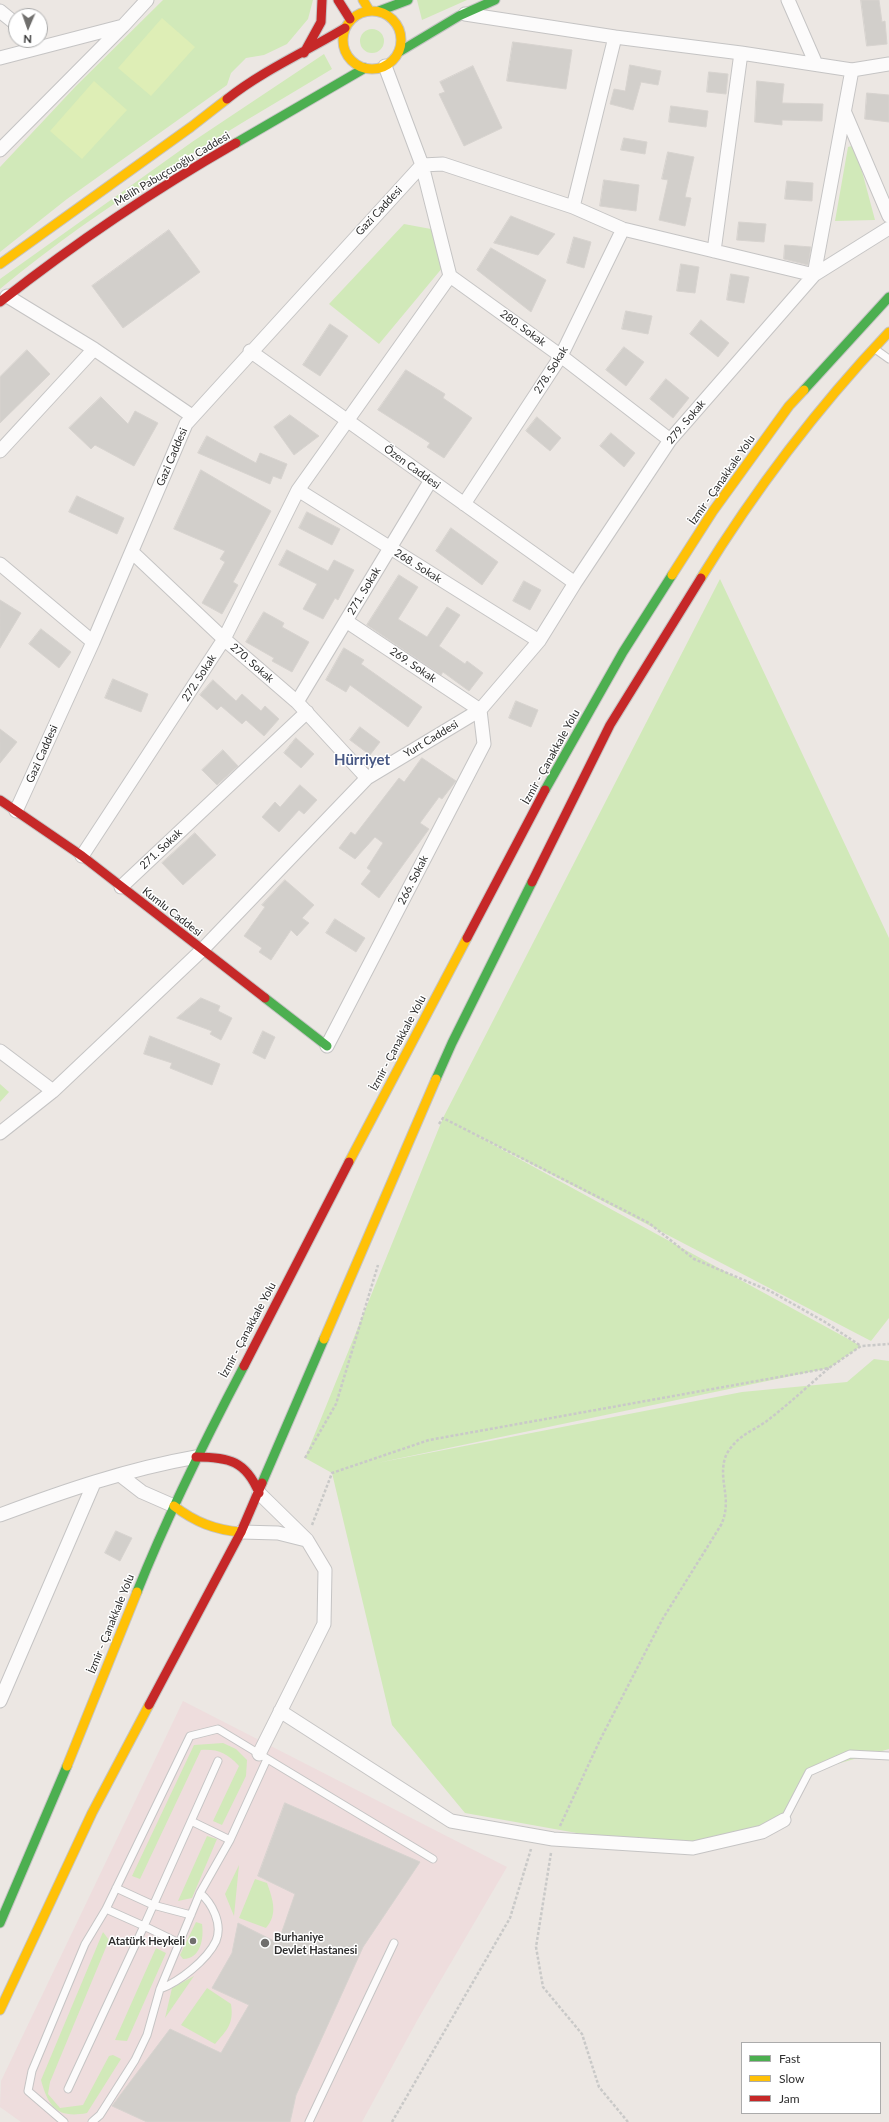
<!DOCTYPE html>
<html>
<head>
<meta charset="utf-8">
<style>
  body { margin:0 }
  #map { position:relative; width:889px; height:2122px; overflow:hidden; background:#ece7e3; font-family:Lato,sans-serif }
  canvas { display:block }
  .legend { position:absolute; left:741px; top:2042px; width:140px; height:72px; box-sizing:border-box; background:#fff; border:1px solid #ababab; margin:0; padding:5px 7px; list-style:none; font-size:12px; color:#2e2e2e }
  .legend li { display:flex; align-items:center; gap:8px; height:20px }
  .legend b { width:20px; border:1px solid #ababab }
  .north { position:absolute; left:8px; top:8px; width:40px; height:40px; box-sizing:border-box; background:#fff; border:1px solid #ababab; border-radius:50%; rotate:182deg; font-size:11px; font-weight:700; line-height:16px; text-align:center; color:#2e2e2e }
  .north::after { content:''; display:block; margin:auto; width:14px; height:18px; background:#706f6d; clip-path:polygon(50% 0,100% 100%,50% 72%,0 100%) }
</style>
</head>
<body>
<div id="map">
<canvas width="889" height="2122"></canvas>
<ul class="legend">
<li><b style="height:5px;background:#4caf50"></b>Fast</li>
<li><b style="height:5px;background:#ffc107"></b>Slow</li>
<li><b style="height:5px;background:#c62828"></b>Jam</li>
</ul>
<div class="north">N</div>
</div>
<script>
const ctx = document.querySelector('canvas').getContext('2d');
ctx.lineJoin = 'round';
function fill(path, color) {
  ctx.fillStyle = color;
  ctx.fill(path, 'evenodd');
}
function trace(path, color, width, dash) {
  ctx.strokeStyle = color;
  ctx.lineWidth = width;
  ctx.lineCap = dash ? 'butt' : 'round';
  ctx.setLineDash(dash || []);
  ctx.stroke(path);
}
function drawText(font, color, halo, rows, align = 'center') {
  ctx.font = font + ' Lato,sans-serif';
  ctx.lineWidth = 3;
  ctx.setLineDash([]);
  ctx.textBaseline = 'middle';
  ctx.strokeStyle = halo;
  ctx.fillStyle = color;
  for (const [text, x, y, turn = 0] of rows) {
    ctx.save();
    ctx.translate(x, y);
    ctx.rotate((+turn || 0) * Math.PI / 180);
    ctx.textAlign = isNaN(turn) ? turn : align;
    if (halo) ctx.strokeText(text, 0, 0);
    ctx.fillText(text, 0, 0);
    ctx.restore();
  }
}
fill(new Path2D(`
  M183,1701L507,1867L418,2019L362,2122H21L0,2107L1,2081Z`), '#edd');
fill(new Path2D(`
  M163,0H313L308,19L287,44L264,55L246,58L231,73L227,85L67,199L0,252V167L76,86Z
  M417,0H467L422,20Z
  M360 41a12 12 0 1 1 24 0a12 12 0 1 1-24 0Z
  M324,54L332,69C219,137 102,204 0,289V279L192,142Z
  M855,145L875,220L835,221L848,147Z
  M404,224L431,229L443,267L379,344L329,304Z
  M720,579L889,938V1318L871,1341L470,1132L861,1346L829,1368L377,1463L742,1392L847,1382L874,1359L889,1361V1749L809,1772L784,1820L693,1848L588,1835L465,1813L392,1725L332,1473L305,1458L443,1118Z
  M0,1084L9,1092L0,1102Z
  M223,1743L236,1749L247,1760L246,1776L222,1825L213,1821L239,1766C227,1753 218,1749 201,1750L140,1879L132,1876L194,1745Z
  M207,1836L217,1839L192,1898L178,1901Z
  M239,1865L234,1916L225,1894Z
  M255,1879L267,1883C273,1900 278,1914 266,1928L239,1918Z
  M196,1922L202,1924C204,1938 201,1959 183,1959L180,1955Z
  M103,1932L109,1940L50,2082L48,2094L60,2108L83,2105L109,2056L113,2055L121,2059L87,2113C57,2119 48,2106 41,2080Z
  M156,1948L166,1953L127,2041L115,2040Z
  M194,1976L165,2018L172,1988Z
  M207,1988L231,2004C234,2024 227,2030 215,2044L181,2025Z`), '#d1e9b9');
fill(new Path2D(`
  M162,18L195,47L151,96L118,68Z
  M94,81L127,110L82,159L50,131Z`), '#deeeb6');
const building = new Path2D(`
  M861,0H879L882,22L885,21L887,44L867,46Z
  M513,42L572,50L566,89L507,81Z
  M630,65L661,71L658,85L641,82L633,110L610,104L614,89L625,91Z
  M473,66L502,128L464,146L439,94L445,92L440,82Z
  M709,72L728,74L726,94L707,92Z
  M757,81L784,84L782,103L823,104L822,121L782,120V125L755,122Z
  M867,93L889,95V122L865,119Z
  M671,106L708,111L706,127L669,122Z
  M624,138L647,142L645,154L621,150Z
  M668,152L694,157L685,197L691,198L685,226L659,220L668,180L662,179Z
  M604,180L639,185L636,211L600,206Z
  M787,181L813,183L812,201L785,199Z
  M511,216L555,234L538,255L494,243Z
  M739,222L766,224L764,242L737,240Z
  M169,230L200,272L123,328L92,286Z
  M574,237L591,242L584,268L567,263Z
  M785,245L811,247L808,265L784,259Z
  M491,248L546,280L531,312L477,270Z
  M681,264L699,267L695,293L677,291Z
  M731,274L749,277L744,303L727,300Z
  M626,311L652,316L648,334L622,329Z
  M701,320L729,343L718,357L690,334Z
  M330,324L348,336L320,376L303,365Z
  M624,347L644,362L626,386L606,370Z
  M27,350L50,374L0,423V377Z
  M406,370L445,394L443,398L472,418L444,458L427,447L430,443L378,410Z
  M666,379L689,398L673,418L650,399Z
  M101,397L128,424L135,411L158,423L134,466L95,445L91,449L69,428Z
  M290,415L319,436L294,455L274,427Z
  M537,417L561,438L550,451L526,431Z
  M611,433L635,453L624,467L600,446Z
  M207,436L256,463L260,453L287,464L281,479L273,476L270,484L198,453Z
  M201,470L271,511L233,582L238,585L222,614L202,603L225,562L220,559L225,551L174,529Z
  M77,496L124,518L117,534L69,512Z
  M307,512L340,529L332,545L299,528Z
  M451,528L498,562L482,585L436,551Z
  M287,550L328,571L334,560L354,570L338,600L335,598L323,619L303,609L317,584L279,565Z
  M399,575L418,587L398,619L427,637L447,607L460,615L439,646L465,664L467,661L483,673L469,691L443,672L441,675L367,625Z
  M524,581L541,590L530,610L513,601Z
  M0,600L21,613L0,648Z
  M264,612L284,623L282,627L309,642L292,672L272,661L274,658L246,642Z
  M41,629L71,652L59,668L29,644Z
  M344,648L364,660L361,664L422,707L408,727L350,685L346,692L326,680Z
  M113,679L148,694L141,712L105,698Z
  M213,680L236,701L242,694L261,711L265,706L279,719L264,736L246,720L242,724L221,706L217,710L200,695Z
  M516,701L538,710L531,727L509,718Z
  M360,727L380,742L370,755L350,740Z
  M0,729L17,742L0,763Z
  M296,738L314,754L301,768L284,753Z
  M223,750L238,766L217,785L202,770Z
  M422,758L456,781L442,799L439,797L420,823L429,829L379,898L361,884L371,871L367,868L383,843L375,837L355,859L339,848L351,832L355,835L399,778L404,782Z
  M300,785L317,800L304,814L299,810L279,832L262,817L275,802L280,807Z
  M195,833L216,855L183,885L162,863Z
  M285,880L314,905L302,918L309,923L297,936L291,930L271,960L259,952L262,948L244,936L265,907L262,905Z
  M335,919L365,938L356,952L326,933Z
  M201,998L220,1006L218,1011L232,1018L221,1040L210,1034L212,1031L177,1018Z
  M263,1031L275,1037L265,1059L253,1053Z
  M150,1036L220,1064L212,1085L170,1068L172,1063L144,1054Z
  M116,1531L132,1538L120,1561L105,1553Z
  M285,1803L420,1862L363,1947L296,2095L290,2122H147L112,2106L170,2029L221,2053L249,2005L212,1988L232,1953L238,1923L278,1943L295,1894L258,1876Z`);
fill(building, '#d2cfcb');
trace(building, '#d7d3cf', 1);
const lane = new Path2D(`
  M875,349L889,359
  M784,1820L809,1772L850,1754L889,1756
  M191,1821L230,1840
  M116,1888L153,1905L191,1915
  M179,1943L144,1926L218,1761
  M160,1989C179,1982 207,1960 216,1941C223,1924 212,1903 200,1893
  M68,2089L144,1926L106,1909
  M64,2122L28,2091L32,2071L85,1944L106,1909L190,1736L218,1729L433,1859
  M92,2122L100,2115L135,2060L147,2035L160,1989L200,1893L230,1840L267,1759
  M309,2122L394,1943`);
const street = new Path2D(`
  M788,0L816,64
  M0,11L16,24
  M465,14L615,37
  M0,58L123,26L147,0
  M845,113L889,216
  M0,150L123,26
  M422,165L443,164L573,207L623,229L814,275
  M573,207L615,37L741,53L852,70L889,64
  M714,251L741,53
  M814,275L852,70
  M450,276L561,356L670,440
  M7,296L94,349L192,416
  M250,351L575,583
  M0,451L94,349
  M298,490L539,641
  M464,504L561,356L623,229
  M132,552L224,639L297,702L367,778
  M0,564L93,642
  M297,702L431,480
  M16,811L93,642L186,424L422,165
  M82,856L224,639L298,490L450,276L422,165L385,66
  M121,887L307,712
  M327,1046L484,744L480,710L346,621
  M0,1051L53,1091
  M0,1133L53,1091L202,950L367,778L480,710L539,641L575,583L670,440L814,275L889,228
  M120,1475L142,1492L174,1506
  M259,1493L307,1540L325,1570L324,1624L259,1754
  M0,1515C64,1491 128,1469 196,1457
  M241,1532L278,1533L306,1540
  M0,1701L94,1483
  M280,1711L451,1821L553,1839L693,1848L762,1832L784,1820`);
const fast = new Path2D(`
  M379,11L408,0
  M399,52L459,16L495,0
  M236,143L365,68
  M804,390L889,297
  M545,790L623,652L672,575
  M265,998L327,1046
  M436,1079L452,1043L532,882
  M262,1483L324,1339
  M137,1592C168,1514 205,1440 244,1366
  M0,1923L67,1766`);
const slow = new Path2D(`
  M363,0L369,10
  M343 40a29 29 0 1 1 58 0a29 29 0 1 1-58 0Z
  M0,264L191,127L227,99
  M672,575L713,511L789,406L804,390
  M701,578C755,490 818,407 889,332
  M349,1162L467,938
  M324,1339L436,1079
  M174,1506C195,1522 215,1530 241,1532
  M67,1766L137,1592
  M0,2010L92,1813L149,1705`);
const jam = new Path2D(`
  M338,0L350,19
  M304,53L321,22L322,0
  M227,99C262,71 307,51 345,28
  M0,302C75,243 154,190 236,143
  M0,800L82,856L265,998
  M532,882L610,725L701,578
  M467,938L545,790
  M244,1366L349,1162
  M196,1457C229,1457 246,1461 259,1493
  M149,1705L241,1532L262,1483`);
trace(lane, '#c5c4c4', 9);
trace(street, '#c5c4c4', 15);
trace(fast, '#c5c4c4', 11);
trace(slow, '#c5c4c4', 11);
trace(jam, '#c5c4c4', 11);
trace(new Path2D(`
  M439,1124L443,1118L649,1223L694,1259L770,1291L825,1322L861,1346
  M305,1458L336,1404L378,1265
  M312,1525L332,1473L429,1440L829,1368L861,1346L889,1344
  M560,1826L600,1740L662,1620L721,1525C733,1499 718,1482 725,1458C727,1452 731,1447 735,1443C744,1433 758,1428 768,1420C789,1404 809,1385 829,1368
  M551,1853L536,1947L543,1987L582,2034L599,2087L628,2122
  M392,2122L510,1918L531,1849`), '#c9c9c8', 2.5, [3, 2]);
trace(lane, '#fcfbfb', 7);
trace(street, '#fcfbfb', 13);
trace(fast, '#4caf50', 9);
trace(slow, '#ffc107', 9);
trace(jam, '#c62828', 9);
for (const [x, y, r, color] of [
  [193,1941,4,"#706f6d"],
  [265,1943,5,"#706f6d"]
]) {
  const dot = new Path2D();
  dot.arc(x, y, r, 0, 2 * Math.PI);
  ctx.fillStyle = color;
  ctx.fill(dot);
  trace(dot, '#fff', 1.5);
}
drawText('11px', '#2e2e2e', '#fff', [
  ["Melih Pabuçcuoğlu Caddesi",172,169,-31],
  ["Gazi Caddesi",379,211,-47],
  ["280. Sokak",523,328,36],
  ["278. Sokak",551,370,-58],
  ["279. Sokak",686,422,-50],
  ["Gazi Caddesi",172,457,-67],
  ["Özen Caddesi",412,467,36],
  ["İzmir - Çanakkale Yolu",722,480,-55],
  ["268. Sokak",418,566,32],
  ["271. Sokak",364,591,-59],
  ["270. Sokak",252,663,41],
  ["269. Sokak",413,665,34],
  ["272. Sokak",199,678,-57],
  ["Yurt Caddesi",431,739,-31],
  ["Gazi Caddesi",42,754,-66],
  ["İzmir - Çanakkale Yolu",551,757,-61],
  ["271. Sokak",161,849,-43],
  ["266. Sokak",413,880,-63],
  ["Kumlu Caddesi",172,912,38],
  ["İzmir - Çanakkale Yolu",398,1043,-62],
  ["İzmir - Çanakkale Yolu",248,1330,-62],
  ["İzmir - Çanakkale Yolu",111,1624,-68]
]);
drawText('bold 11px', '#2e2e2e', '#fff', [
  ["Burhaniye",274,1937],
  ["Devlet Hastanesi",274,1950],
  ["Atatürk Heykeli",185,1941,"right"]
], 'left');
drawText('bold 15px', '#485884', '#fff', [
  ["Hürriyet",362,760]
]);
</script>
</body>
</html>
